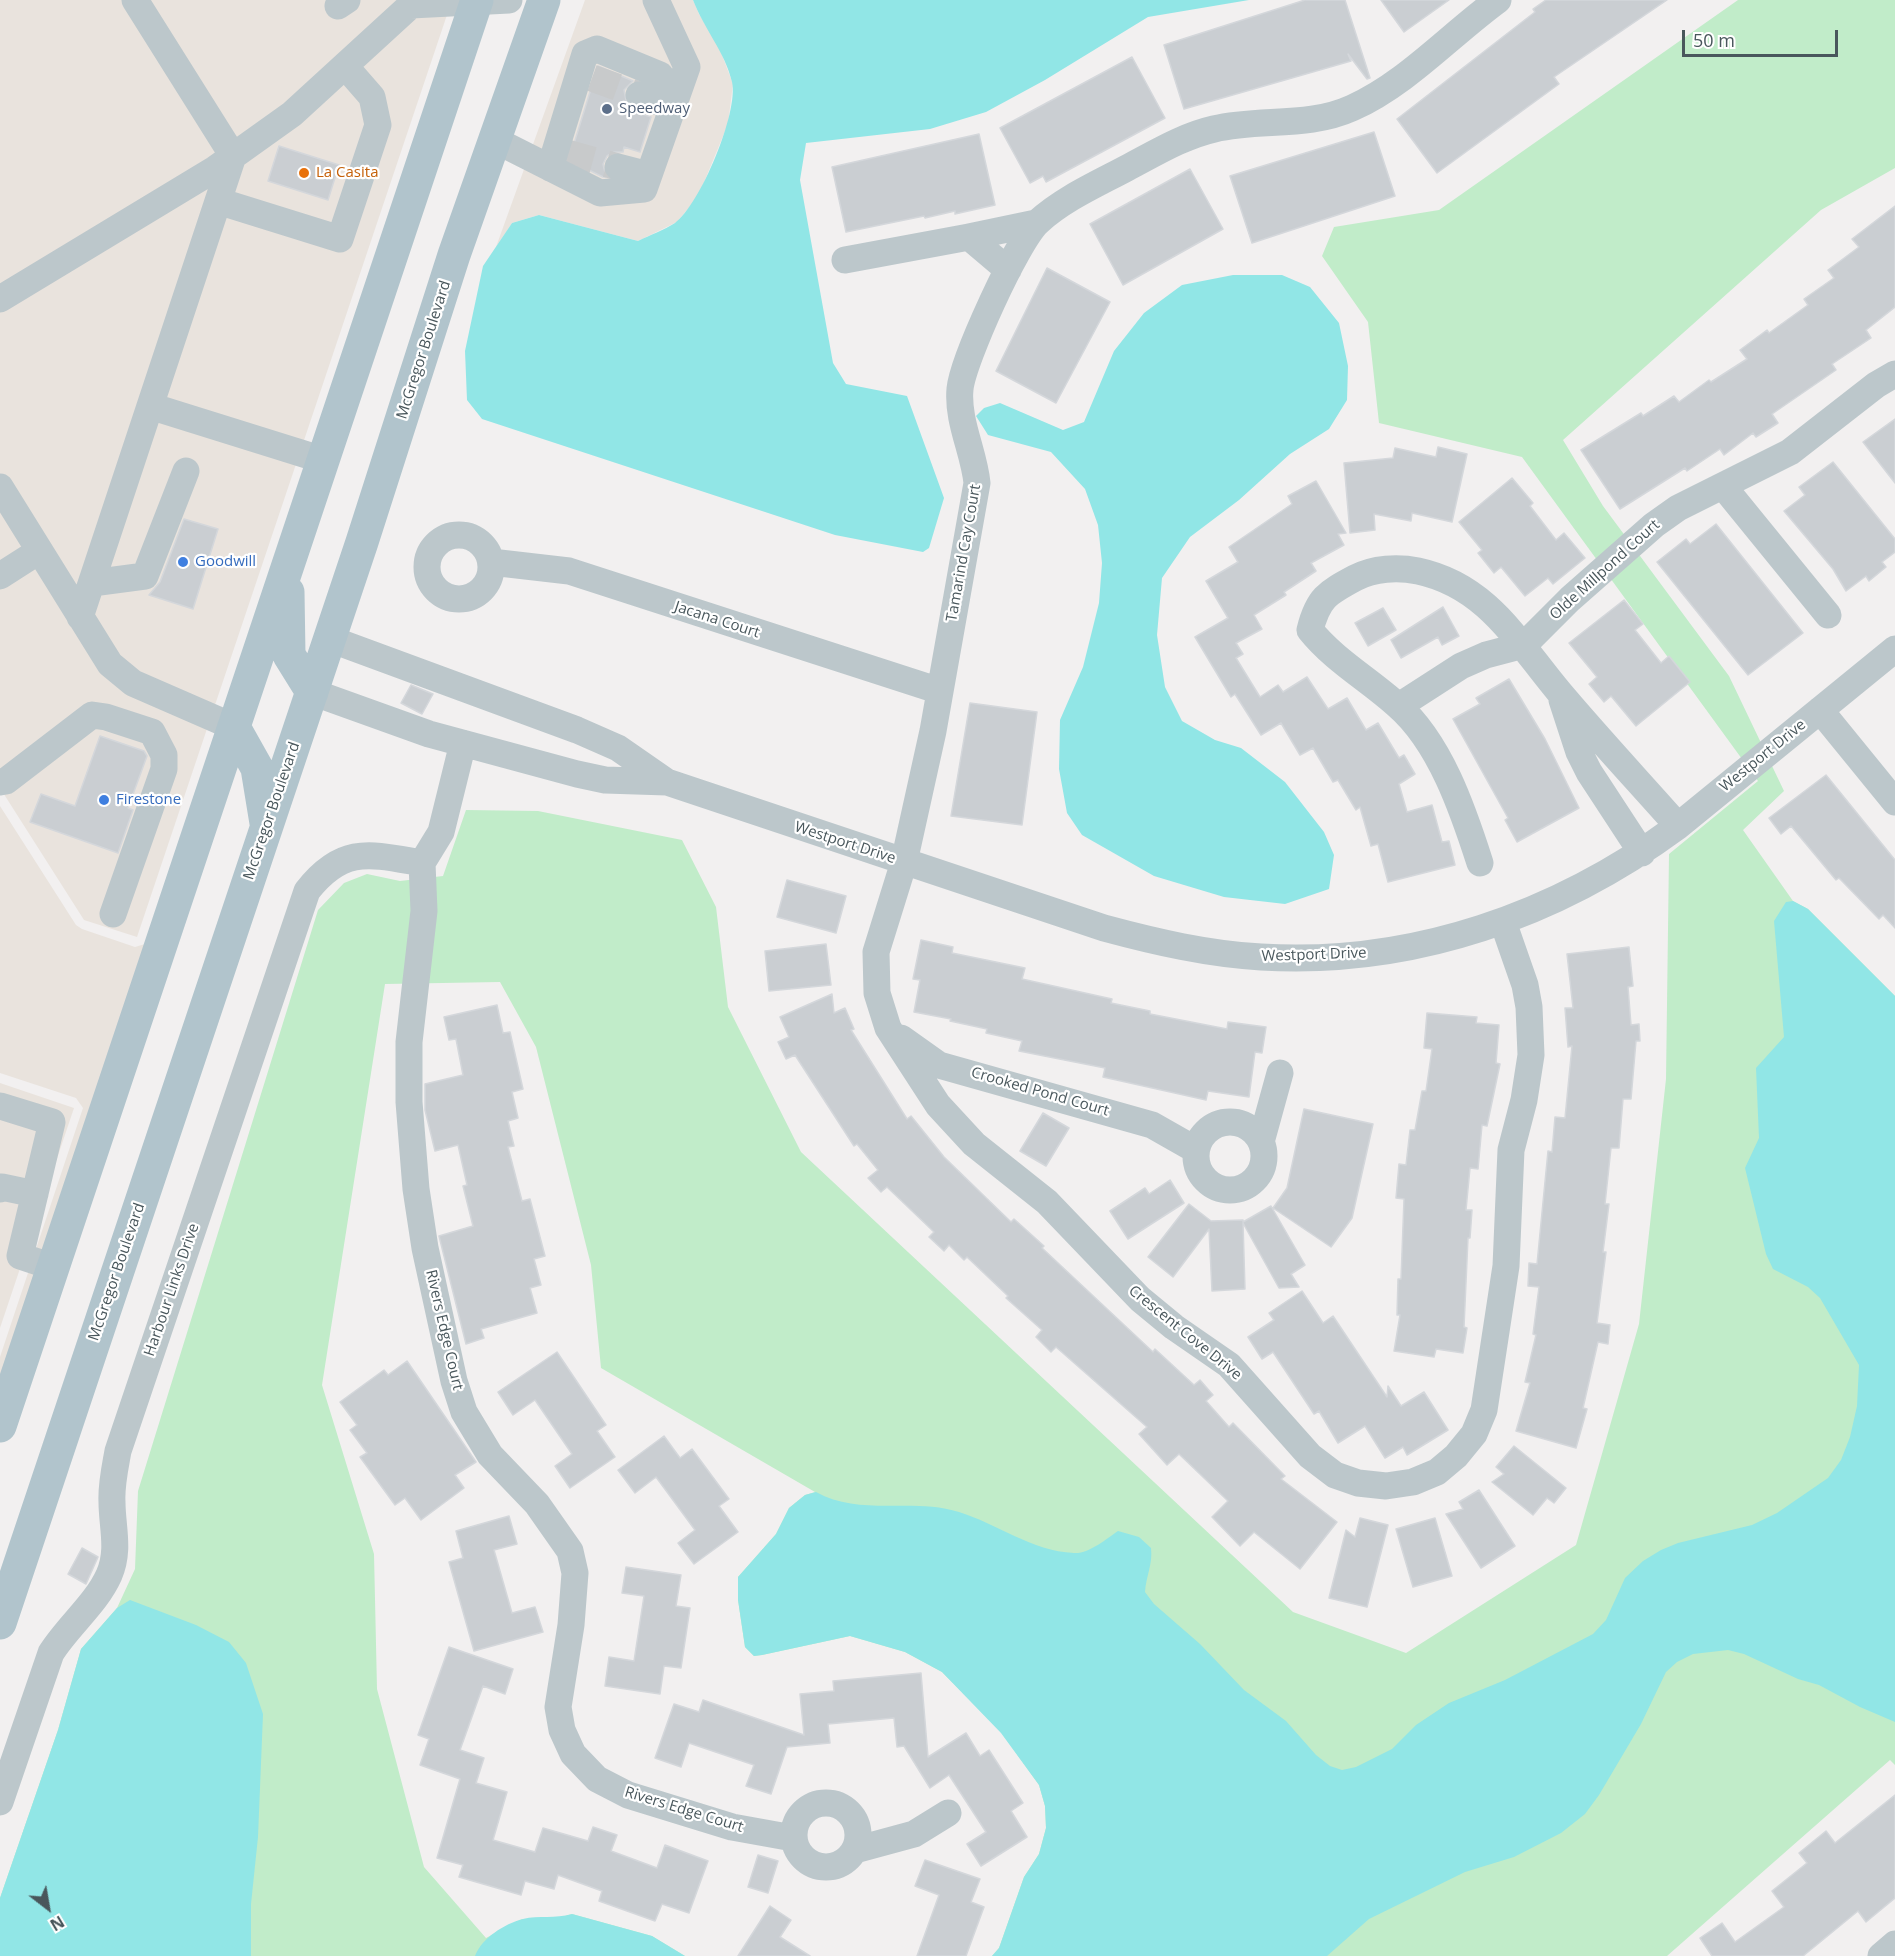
<!DOCTYPE html>
<html>
<head>
<meta charset="utf-8">
<style>
  body { margin:0 }
  #map { position:relative; width:1895px; height:1956px; overflow:hidden; background:#f2f0f0; font-family:"Open Sans",sans-serif }
  canvas { display:block }
  .north { position:absolute; left:18px; top:1878px; width:60px; height:60px; -webkit-text-stroke:4px #fff; paint-order:stroke; rotate:149deg; font-size:16px; font-weight:700; line-height:24px; text-align:center; color:#49575c }
  .north::after { content:''; display:block; margin:auto; width:21px; height:27px; background:#49575c; clip-path:polygon(50% 0,100% 100%,50% 72%,0 100%) }
  .scale { position:absolute; left:1682px; top:30px; width:156px; height:27px; box-sizing:border-box; border:3px solid #49575c; border-top:0; padding-left:8px; font-size:18px; line-height:21px; white-space:nowrap; color:#49575c; -webkit-text-stroke:4px #fff; paint-order:stroke }
</style>
</head>
<body>
<div id="map">
<canvas width="1895" height="1956"></canvas>
<div class="north">N</div>
<div class="scale">50 m</div>
</div>
<script>
const ctx = document.querySelector('canvas').getContext('2d');
ctx.lineJoin = 'round';
function fill(path, color) {
  ctx.fillStyle = color;
  ctx.fill(path, 'evenodd');
}
function trace(path, color, width, dash) {
  ctx.strokeStyle = color;
  ctx.lineWidth = width;
  ctx.lineCap = dash ? 'butt' : 'round';
  ctx.setLineDash(dash || []);
  ctx.stroke(path);
}
function drawText(font, color, halo, rows, align = 'center') {
  ctx.font = font + ' "Open Sans",sans-serif';
  ctx.lineWidth = 4.5;
  ctx.setLineDash([]);
  ctx.textBaseline = 'middle';
  ctx.strokeStyle = halo;
  ctx.fillStyle = color;
  for (const [text, x, y, turn = 0] of rows) {
    ctx.save();
    ctx.translate(x, y);
    ctx.rotate((+turn || 0) * Math.PI / 180);
    ctx.textAlign = isNaN(turn) ? turn : align;
    if (halo) ctx.strokeText(text, 0, 0);
    ctx.fillText(text, 0, 0);
    ctx.restore();
  }
}
fill(new Path2D(`
  M0,0H452L137,937L84,920L0,788Z
  M585,0H693L699,14L719,47L733,84L728,124L698,197L677,222L638,241L539,215L512,223L496,247Z
  M0,806L76,925L82,929L135,947L145,944L0,1385V1357L83,1108L76,1098L0,1073Z
  M0,1083L74,1108L0,1328Z`), '#e9e3dd');
fill(new Path2D(`
  M1738,0H1895V168L1821,210L1563,440L1603,506L1729,676L1784,791L1743,830L1793,901L1808,909L1895,996V1765L1890,1760L1667,1956H992L999,1948L1024,1877L1039,1854L1046,1828L1045,1806L1039,1785L1001,1732L942,1672L905,1652L850,1636L762,1655L754,1656L745,1647L738,1600V1577L776,1534L789,1508L805,1495L815,1492L601,1368L591,1265L536,1047L500,982L385,984L322,1385L374,1554L377,1689L424,1867L486,1938L522,1919L558,1918L572,1914L652,1936L685,1956H0V1898L58,1730L81,1649L117,1608L135,1569L138,1491L318,910L344,883L367,874L400,881L443,876L466,810L538,811L682,840L716,907L728,1007L801,1152L1293,1612L1406,1653L1576,1545L1639,1324L1666,1079L1669,854L1758,781L1522,457L1379,423L1368,322L1322,256L1334,227L1439,210Z`), '#c1ecc9');
fill(new Path2D(`
  M693,0H1249L1148,17L1045,80L986,112L930,129L806,143L800,180L833,363L846,384L907,396L944,498L929,548L923,552L835,535L482,419L467,400L465,351L483,266L512,223L539,215L638,241C650,235 664,230 675,223C700,205 739,112 732,82C725,52 704,29 693,0Z
  M1233,275H1282L1310,287L1339,323L1348,366L1347,400L1329,429L1290,454L1239,500L1190,537L1162,578L1157,635L1165,687L1182,721L1215,740L1241,748L1285,782L1324,832L1334,855L1329,889L1285,904L1224,897L1154,876L1082,835L1067,813L1059,769L1060,720L1083,667L1099,603L1102,563L1098,525L1085,489L1051,452L988,435L976,416L984,408L1000,403L1063,430L1084,422L1114,351L1144,313L1182,285Z
  M1793,901L1808,909L1895,996V1722L1860,1707L1819,1685L1798,1679L1744,1654L1728,1650L1693,1654L1677,1662L1666,1672L1641,1724L1599,1795L1585,1814L1561,1833L1514,1857L1465,1872L1369,1919L1327,1956H992L999,1948L1024,1877L1039,1854L1046,1828L1045,1806L1039,1785L1001,1733L942,1672L905,1652L850,1636L762,1655L754,1656L745,1647L738,1600V1577L776,1534L789,1508L805,1495L816,1492C861,1517 912,1497 959,1512C998,1524 1031,1551 1074,1553C1089,1554 1106,1539 1118,1531L1139,1537L1151,1548C1153,1564 1146,1576 1145,1592L1154,1604L1200,1644L1244,1690L1286,1721L1316,1755L1330,1766L1342,1770L1356,1767L1392,1749L1416,1725L1449,1703L1505,1680L1593,1634L1606,1620L1625,1578L1643,1561L1661,1550L1678,1543L1752,1525L1777,1513L1828,1478L1841,1460L1850,1437L1857,1406L1859,1365L1820,1298L1808,1287L1773,1269L1766,1254L1745,1168L1759,1138L1756,1068L1784,1037L1774,921L1786,902Z
  M130,1600L196,1625L229,1642L246,1663L263,1714L258,1837L251,1904V1956H0V1898L58,1730L81,1649L117,1608Z
  M572,1914L652,1936L685,1956H475C482,1938 504,1924 523,1919C539,1915 555,1919 572,1914Z`), '#91e6e6');
const building = new Path2D(`
  M1305,0H1345L1370,78L1367,79L1348,54L1351,61L1184,109L1164,45Z
  M1381,0H1449L1404,32Z
  M1546,0H1667L1554,77L1559,84L1437,173L1397,119L1535,12L1533,9Z
  M1132,57L1165,118L1046,182L1043,176L1030,183L1000,128Z
  M598,66L633,81L624,90L627,105L633,111L651,117L640,152L624,147L623,152H614L607,156L603,164L606,177H603L569,160Z
  M1374,132L1395,196L1252,243L1230,176Z
  M979,134L995,205L955,214V211L925,218L924,216L846,232L832,167Z
  M279,146L339,165L328,200L268,181Z
  M1190,169L1223,229L1123,285L1090,224Z
  M1895,206V307L1866,330L1871,338L1832,364L1836,370L1772,414L1778,423L1756,437L1753,433L1724,455L1720,449L1687,471L1685,468L1620,509L1581,450L1641,413L1643,416L1674,396L1679,402L1709,380L1711,382L1747,359L1740,350L1767,330L1769,333L1808,305L1804,299L1834,278L1828,270L1859,247L1852,239Z
  M1047,268L1110,302L1056,403L996,371Z
  M1895,419V483L1863,442Z
  M1438,447L1467,454L1452,522L1412,513L1411,521L1374,514L1375,530L1350,533L1344,463L1393,458L1395,448L1436,457Z
  M1833,462L1895,539V552L1882,562L1886,567L1869,581L1866,576L1846,591L1833,569L1784,511L1805,495L1799,487Z
  M1512,478L1533,503L1530,506L1556,540L1564,533L1585,558L1553,584L1548,578L1525,596L1501,567L1494,573L1478,553L1482,550L1459,522Z
  M1316,481L1346,533L1338,534L1344,545L1311,563L1316,571L1284,592L1286,595L1254,615L1262,629L1236,643L1243,654L1236,658L1260,697L1278,685L1283,692L1307,677L1328,709L1347,698L1366,730L1378,723L1399,758L1404,755L1415,774L1399,784L1407,812L1432,805L1442,842L1449,841L1455,865L1388,882L1378,844L1371,846L1360,807L1356,810L1338,780L1333,782L1313,748L1300,755L1281,723L1261,735L1235,694L1231,697L1195,637L1228,618L1206,581L1238,562L1229,547L1292,504L1288,496Z
  M184,519L218,529L193,609L149,595L160,582Z
  M1716,524L1803,633L1748,675L1657,562L1686,539L1690,544Z
  M1624,600L1643,624L1635,630L1661,663L1669,656L1690,682L1636,726L1611,696L1604,702L1589,684L1597,677L1569,643Z
  M1443,607L1459,636L1442,645L1438,637L1401,658L1391,640Z
  M1383,608L1396,630L1368,646L1355,623Z
  M1509,679L1545,739L1579,808L1517,842L1505,820L1508,818L1453,719L1480,704L1476,698Z
  M411,685L433,694L422,714L401,703Z
  M970,703L1037,712L1022,825L951,816Z
  M100,736L144,751L147,756L128,808L133,810L118,853L30,822L41,794L75,806Z
  M1826,775L1895,860V928L1883,915L1879,919L1839,878L1836,880L1791,826L1781,834L1769,818Z
  M787,880L846,896L836,933L777,917Z
  M921,940L953,947L952,953L1025,968L1022,979L1112,999L1111,1003L1150,1011V1014L1227,1029L1228,1022L1266,1027L1262,1053L1255,1052L1249,1097L1208,1091L1206,1100L1103,1077L1105,1068L1019,1051L1022,1041L986,1033L987,1029L950,1021L951,1019L914,1012L920,980L913,979Z
  M826,944L831,985L769,991L765,951Z
  M1629,947L1633,986L1628,987L1631,1025L1639,1024L1640,1041H1636L1631,1099H1623L1619,1148H1611L1605,1204H1609L1603,1252H1606L1597,1323L1610,1325L1608,1344L1598,1342L1583,1408L1587,1409L1576,1448L1516,1431L1530,1383L1525,1382L1536,1335L1533,1334L1539,1287L1528,1286L1529,1263L1537,1264L1548,1151L1552,1152L1555,1117L1565,1118L1572,1046L1568,1047L1565,1008H1573L1567,954Z
  M832,994L834,1013L845,1008L854,1029L851,1030L907,1119L911,1116L944,1157L977,1189L1011,1222L1014,1219L1044,1246L1042,1248L1153,1352L1155,1349L1194,1385L1200,1380L1213,1395L1206,1401L1229,1427L1233,1423L1285,1476L1281,1479L1337,1522L1300,1569L1254,1532L1240,1546L1212,1517L1228,1501L1179,1454L1167,1465L1139,1434L1147,1427L1056,1347L1051,1352L1036,1337L1042,1330L1006,1298L1008,1296L967,1257L964,1260L949,1245L944,1251L929,1237L934,1232L887,1187L881,1192L868,1178L878,1170L857,1144L854,1146L795,1055L786,1059L778,1042L789,1037L780,1017Z
  M497,1005L503,1033L510,1032L523,1089L512,1092L518,1118L508,1121L514,1146L508,1147L522,1201L530,1199L545,1256L534,1259L541,1285L530,1288L537,1313L481,1329L484,1338L466,1344L439,1236L473,1226L463,1186L467,1185L458,1145L435,1151L425,1110V1084L463,1075L456,1039L449,1040L444,1017Z
  M1427,1013L1477,1017L1476,1023L1499,1025L1496,1063L1500,1064L1487,1126L1482,1125L1478,1169L1470,1168L1466,1210H1472L1470,1238H1468L1464,1327L1467,1328L1463,1353L1436,1349L1434,1357L1394,1351L1400,1315H1397L1398,1279H1401L1404,1199L1396,1198L1399,1164L1406,1165L1410,1130H1415L1422,1091H1426L1432,1049L1424,1048Z
  M1304,1109L1373,1124L1352,1218L1331,1247L1273,1208L1287,1188Z
  M1043,1113L1069,1128L1046,1166L1020,1151Z
  M1170,1180L1184,1203L1128,1239L1110,1211L1145,1188L1149,1194Z
  M1189,1204L1211,1221L1243,1220V1222L1271,1206L1305,1265L1291,1274L1299,1287L1279,1288L1243,1223L1245,1289L1212,1291L1209,1229L1173,1277L1148,1257Z
  M1302,1291L1323,1323L1333,1316L1387,1397L1388,1386L1401,1406L1424,1392L1448,1430L1407,1455L1403,1447L1385,1458L1365,1426L1338,1443L1319,1411L1314,1414L1273,1352L1262,1359L1248,1337L1274,1320L1269,1313Z
  M557,1352L606,1425L597,1431L615,1457L570,1488L555,1466L572,1454L535,1400L513,1415L498,1392Z
  M407,1361L476,1462L455,1475L464,1488L421,1520L405,1498L395,1505L360,1457L367,1453L350,1430L357,1425L340,1402L384,1370L388,1375Z
  M664,1436L680,1458L692,1449L729,1499L719,1506L738,1532L694,1564L678,1543L695,1530L656,1477L635,1493L618,1470Z
  M1514,1446L1566,1488L1554,1503L1547,1498L1533,1515L1492,1482L1504,1474L1496,1467Z
  M1479,1490L1515,1546L1481,1568L1446,1514L1463,1509L1459,1502Z
  M509,1516L517,1544L494,1550L512,1613L535,1607L543,1632L474,1651L449,1562L463,1558L456,1531Z
  M1360,1518L1388,1525L1367,1607L1329,1598L1346,1530L1355,1537Z
  M1435,1518L1452,1576L1413,1587L1396,1529Z
  M82,1548L98,1557L86,1584L68,1574Z
  M626,1567L681,1575L676,1606L690,1608L681,1668L664,1666L660,1694L605,1686L609,1657L634,1661L644,1596L622,1593Z
  M449,1647L513,1669L505,1694L483,1686L460,1750L484,1758L476,1783L507,1792L493,1840L535,1852L543,1828L588,1841L593,1827L617,1835L611,1851L657,1868L665,1845L708,1861L689,1913L662,1904L655,1921L599,1901L602,1891L558,1875L554,1889L525,1881L521,1895L459,1877L463,1865L437,1858L460,1779L420,1765L429,1739L418,1735Z
  M921,1673L928,1757L966,1733L980,1756L989,1750L1023,1803L1011,1811L1027,1837L981,1866L967,1844L986,1832L949,1775L930,1788L904,1746L897,1747L894,1718L828,1724L830,1743L787,1747L771,1794L746,1786L754,1765L689,1743L681,1767L655,1758L674,1704L699,1712L703,1700L804,1735L800,1694L834,1691L833,1681Z
  M1895,1795V1898L1866,1922L1858,1911L1803,1956H1712L1700,1938L1722,1923L1735,1942L1784,1907L1772,1891L1807,1863L1799,1853L1826,1831L1835,1843Z
  M758,1855L778,1861L768,1893L748,1887Z
  M925,1860L980,1879L971,1902L984,1907L966,1956H917L939,1895L915,1886Z
  M770,1906L791,1920L780,1937L810,1956H738Z`);
fill(building, '#caced2');
trace(building, '#d4d7db', 1.5);
trace(new Path2D(`
  M592,78L639,95
  M567,153L618,167`), '#c8cacb', 27, [27, 14]);
trace(new Path2D(`
  M1498,0C1450,35 1406,84 1352,108C1308,128 1260,118 1214,129C1183,136 1154,154 1127,168C1097,184 1063,199 1038,222C1017,241 963,360 960,389C957,421 974,452 977,483L933,731L904,862L876,952L877,993L888,1028L938,1105L974,1144L1047,1202L1140,1299L1174,1327L1229,1365L1310,1456L1335,1475L1358,1483L1386,1486L1413,1482L1437,1472L1456,1456L1474,1434L1484,1410L1506,1266L1511,1150L1524,1100L1531,1055L1529,1007L1525,985L1503,922
  M338,6L347,0
  M639,95L673,107
  M495,140L600,193L644,189L687,67L656,0
  M618,167L649,175
  M550,168L585,54L597,49L660,75L676,97
  M218,201L340,239L378,125L372,97L345,66
  M969,237L1036,223
  M845,260L969,237L1008,270
  M0,299L215,169L292,114L411,5L509,0
  M150,406L323,460
  M1723,486L1828,615
  M0,487L110,664L133,683L234,727
  M427 567a32 32 0 1 1 64 0a32 32 0 1 1-64 0Z
  M491,562L569,571L940,691
  M0,576L39,551
  M92,583L145,576L186,471
  M80,617L233,156L135,0
  M330,639L577,730L618,748L667,782L1104,928C1156,942 1208,954 1261,957C1413,966 1557,915 1678,826L1895,649
  M312,692L429,734L577,774L605,780L667,782
  M1562,700L1579,752L1589,772L1642,853
  M1399,706L1461,666L1486,655L1524,645L1570,599L1654,525L1678,508L1790,452L1876,385L1895,374
  M1820,710L1895,802
  M463,743L441,832L422,863L424,911L409,1042V1102L416,1189L425,1248L454,1381L464,1412L490,1455L537,1504L570,1551L575,1573L571,1625L558,1707L562,1730L573,1754L597,1779L628,1795L732,1827L793,1838
  M0,782L6,781L92,715L106,717L152,732L164,755V769L113,914
  M1480,863C1463,810 1440,742 1397,705C1368,679 1334,660 1310,630C1318,598 1327,593 1355,578C1374,568 1398,567 1418,571C1488,586 1517,642 1560,693C1598,738 1639,782 1678,826
  M901,1038L939,1065L1152,1125L1196,1150
  M0,1106L52,1122L20,1256L53,1267
  M1196 1156a34 34 0 1 1 68 0a34 34 0 1 1-68 0Z
  M1261,1142L1280,1073
  M0,1189L2,1187L35,1194
  M0,1802L51,1653C68,1626 96,1604 109,1575C120,1550 112,1527 112,1502C111,1485 115,1468 118,1451L307,891C343,845 370,854 422,863
  M794 1835a32 32 0 1 1 64 0a32 32 0 1 1-64 0Z
  M855,1850L914,1834L948,1813
  M1881,1956L1895,1944`), '#bcc7cb', 27);
trace(new Path2D(`
  M288,592L289,655L312,692
  M234,727L257,768L266,823
  M0,1426L477,0
  M0,1623L362,542L454,255L544,0`), '#b1c4cc', 33);
for (const [x, y, r, color] of [
  [607,109,6,"#5c6f8a"],
  [304,173,6,"#e8710a"],
  [183,562,6,"#3f7fe0"],
  [104,800,6,"#3f7fe0"]
]) {
  const dot = new Path2D();
  dot.arc(x, y, r, 0, 2 * Math.PI);
  ctx.fillStyle = color;
  ctx.fill(dot);
  trace(dot, '#fff', 2);
}
drawText('15px', '#4e5e75', '#fff', [
  ["Speedway",619,109]
], 'left');
drawText('15px', '#c56008', '#fff', [
  ["La Casita",316,173]
], 'left');
drawText('15px', '#49575c', '#fff', [
  ["McGregor Boulevard",424,350,-72],
  ["Tamarind Cay Court",964,553,-80],
  ["Olde Millpond Court",1605,570,-42],
  ["Jacana Court",717,620,18],
  ["Westport Drive",1763,756,-39],
  ["McGregor Boulevard",272,811,-71],
  ["Westport Drive",845,843,18],
  ["Westport Drive",1314,955,-2],
  ["Crooked Pond Court",1040,1092,16],
  ["McGregor Boulevard",117,1272,-71],
  ["Harbour Links Drive",172,1290,-71],
  ["Rivers Edge Court",444,1330,77],
  ["Crescent Cove Drive",1185,1333,39],
  ["Rivers Edge Court",684,1810,17]
]);
drawText('15px', '#366cbe', '#fff', [
  ["Goodwill",195,562],
  ["Firestone",116,800]
], 'left');
</script>
</body>
</html>
